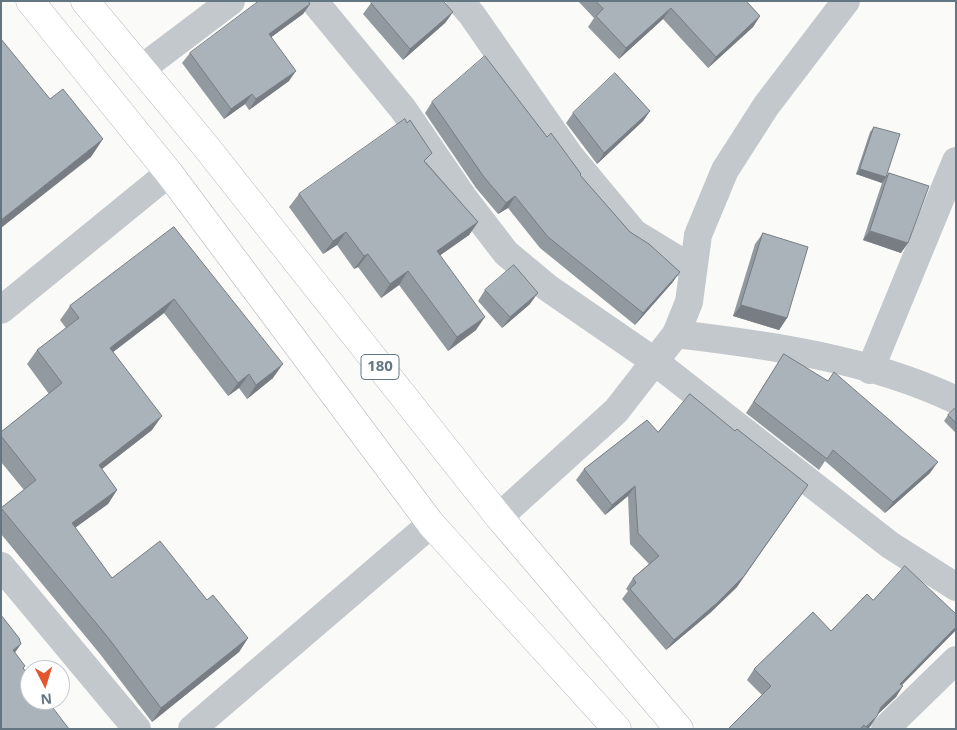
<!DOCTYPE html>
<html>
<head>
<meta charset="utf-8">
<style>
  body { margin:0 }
  #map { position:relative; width:957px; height:730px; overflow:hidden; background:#fafaf8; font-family:"Open Sans",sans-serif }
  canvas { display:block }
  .frame { position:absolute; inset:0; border:2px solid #657683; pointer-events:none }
  .north { position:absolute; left:20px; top:660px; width:50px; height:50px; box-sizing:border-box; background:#fff; border:1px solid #c1c8cd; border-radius:50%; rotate:175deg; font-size:14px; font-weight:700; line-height:20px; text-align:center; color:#657683 }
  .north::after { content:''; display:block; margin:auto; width:18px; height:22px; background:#e4572e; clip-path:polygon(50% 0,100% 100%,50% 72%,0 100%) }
</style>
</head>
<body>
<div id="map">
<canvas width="957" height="730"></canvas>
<div class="frame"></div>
<div class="north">N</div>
</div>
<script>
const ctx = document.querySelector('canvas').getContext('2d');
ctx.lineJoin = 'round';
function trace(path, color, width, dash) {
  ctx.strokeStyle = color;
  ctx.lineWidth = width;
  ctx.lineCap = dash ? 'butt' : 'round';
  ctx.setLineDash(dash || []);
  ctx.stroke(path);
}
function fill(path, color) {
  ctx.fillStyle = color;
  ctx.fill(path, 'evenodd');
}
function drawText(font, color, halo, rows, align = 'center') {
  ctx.font = font + ' "Open Sans",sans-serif';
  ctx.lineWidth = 5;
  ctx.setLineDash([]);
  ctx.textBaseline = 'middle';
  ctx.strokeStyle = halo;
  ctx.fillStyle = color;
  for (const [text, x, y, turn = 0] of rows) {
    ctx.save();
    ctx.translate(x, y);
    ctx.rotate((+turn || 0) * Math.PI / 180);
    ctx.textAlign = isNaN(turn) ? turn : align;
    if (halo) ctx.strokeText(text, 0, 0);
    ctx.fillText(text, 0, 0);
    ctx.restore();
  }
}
const trunk = new Path2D(`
  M30,1L169,173L431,524L617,729
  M85,1L207,148L499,517L679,729`);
trace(trunk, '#b4b9bd', 29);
trace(new Path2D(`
  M314,1L403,109L463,197L506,253L548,288L654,361L890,545L956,587
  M460,1L472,15L570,156L634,233L693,269
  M141,69L231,1
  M1,310L169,173
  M676,334C770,345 870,359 956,400
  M870,370L956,161
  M499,517L616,411L676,334L689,302L698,235L725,170L766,106L846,1
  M1,566L137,729
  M192,729L431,524
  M885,729L956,660`), '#c3c8cc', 28);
trace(trunk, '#fff', 28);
fill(new Path2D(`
  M578,1H746L760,16L753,27L708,68L663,19L619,59L588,27L594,18Z
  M371,3L453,12L445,23L403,60L363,14Z
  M310,4L303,14L271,37L289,81L249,110L245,104L224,119L182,63L190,53Z
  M432,102L547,137L581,174L580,175L630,232L680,272L672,283L635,325L540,248L508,208L498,214L476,188L425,113Z
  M650,111L643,121L597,164L566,123L573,113Z
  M874,127L886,177L889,173L901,253L863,240L882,183L856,174L870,132Z
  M426,162L478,222L469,235L440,255L476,330L448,351L399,285L381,298L358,267L354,269L337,245L323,254L289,207L299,194Z
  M174,227L273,378L247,399L239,388L228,396L164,313L113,352L152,430L102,469L117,490L108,504L75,528L112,578L207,600L248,638L239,652L152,722L100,654L1,534V508L24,490L1,462V432L49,394L27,364L37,350L66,328L60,320L70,306Z
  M763,233L787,318L779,330L733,316L755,244Z
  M485,290L530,304L502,328L478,301Z
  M784,354L930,473L885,513L825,461L819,470L746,413Z
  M956,409V433L944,421L948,415Z
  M647,420L737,587L710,613L666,650L622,599L628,591L626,589L633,578L649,564L630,544L628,496L605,515L576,480L584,469Z
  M873,600L955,631L902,685L896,697L878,714L868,729H728L762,695L747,680L754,669L831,631Z`), '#929a9f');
fill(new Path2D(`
  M310,4L303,14L262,44L269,34Z
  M671,8L663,19L619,59L626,48Z
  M453,12L445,23L403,60L410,49Z
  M760,16L753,27L708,68L716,57Z
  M296,71L289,81L249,110L256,99Z
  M252,94L245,104L224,119L231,109Z
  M650,111L643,121L597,164L604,153Z
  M103,139L91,157L1,228V220Z
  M860,169L886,177L882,183L856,174Z
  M515,196L508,208L498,214L506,203Z
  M478,222L469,235L428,264L437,251Z
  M870,231L908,243L901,253L863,240Z
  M346,232L337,245L323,254L333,241Z
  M368,254L358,267L354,269L364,256Z
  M408,271L399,285L381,298L390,284Z
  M680,272L672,283L635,325L643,313Z
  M538,293L530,304L502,328L510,317Z
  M174,299L164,313L100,362L110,348Z
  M741,305L787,318L779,330L733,316Z
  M485,317L476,330L448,351L457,337Z
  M283,364L273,378L247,399L256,385Z
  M249,374L239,388L228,396L238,383Z
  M162,416L152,430L89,479L99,465Z
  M938,462L930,473L885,513L893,502Z
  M808,485L737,587L710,613L666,650L674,640Z
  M635,486L628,496L605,515L612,505Z
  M117,490L108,504L62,537L72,523Z
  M956,627L955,631L893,694L900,684Z
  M248,638L239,652L152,722L161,708Z
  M21,644L12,657L13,650Z
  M903,686L896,697L874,718L881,707Z
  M877,716L870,727L868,729H865Z`), '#777d82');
const building = new Path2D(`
  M259,1H308L310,4L269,34L296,71L256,99L252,94L231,109L190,53Z
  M373,1H443L453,12L410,49L371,3Z
  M596,1H746L760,16L716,57L671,8L626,48L596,16L603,9Z
  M1,39L50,99L63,89L103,139L1,220Z
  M485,56L547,137L551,133L581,174L580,175L630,232L649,244L680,272L643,313L548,237L515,196L506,203L484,177L432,102Z
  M615,73L650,111L604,153L573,113Z
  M405,119L407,123L410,120L432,153L424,161L478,222L437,251L485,317L457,337L408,271L390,284L368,254L364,256L346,232L333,241L299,194Z
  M874,127L900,134L886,177L860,169Z
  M889,173L929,186L908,243L870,231Z
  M174,227L283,364L256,385L249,374L238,383L174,299L110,348L162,416L99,465L117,490L72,523L112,578L160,541L207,600L213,595L248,638L161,708L110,640L1,508L36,480L1,436V432L62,383L37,350L79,318L70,306Z
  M763,233L808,247L787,318L741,305Z
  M514,265L538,293L510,317L485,290Z
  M784,354L828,381L834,372L938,462L893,502L833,450L827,459L754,402Z
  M690,394L735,431L737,429L808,485L744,576L717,603L674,640L630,589L636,583L633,578L659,556L638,533L635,486L612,505L584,469L647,420L658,432Z
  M954,409H956V423L948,415Z
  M905,566L956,614V627L900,684L903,686L881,707L877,716L866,727L864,725L860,729H728L771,686L754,669L813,612L831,631L867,594L873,600Z
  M1,615L19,638L21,644L13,650L25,666L23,668L30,677V700H47L69,729H1Z`);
fill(building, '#aab3b9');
trace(building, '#777d82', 1);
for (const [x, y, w] of [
  [380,367,38]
]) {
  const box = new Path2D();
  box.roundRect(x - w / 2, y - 12.5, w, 25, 4);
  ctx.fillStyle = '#fff';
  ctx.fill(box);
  trace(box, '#657683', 1);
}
drawText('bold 15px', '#657683', null, [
  ["180",380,367]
]);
</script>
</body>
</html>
